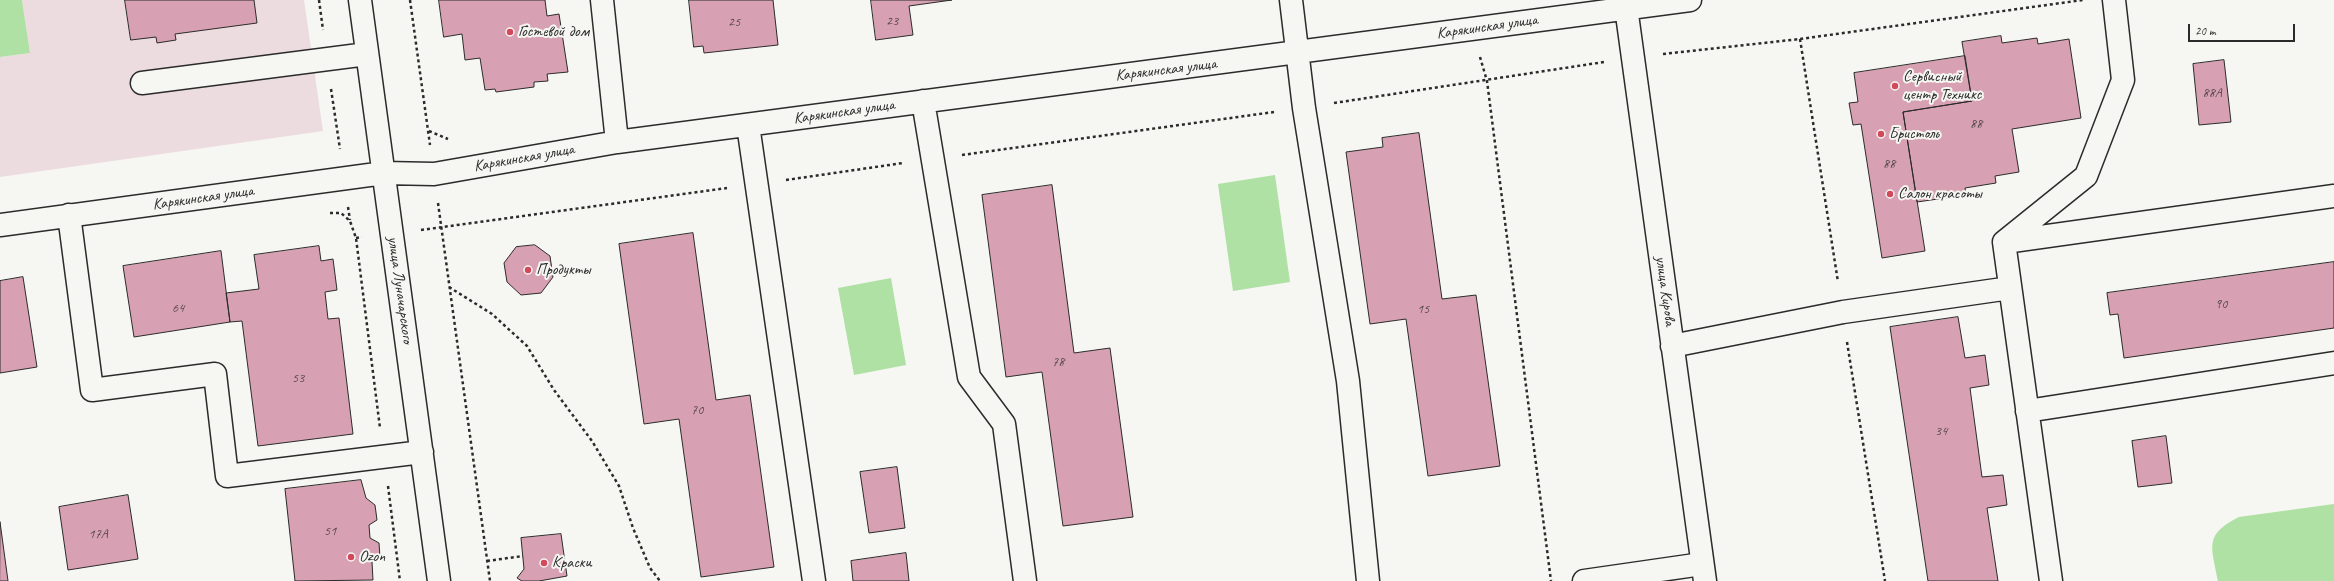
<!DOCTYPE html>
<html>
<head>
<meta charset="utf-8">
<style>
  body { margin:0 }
  #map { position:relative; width:2334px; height:581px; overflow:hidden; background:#f6f6f2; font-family:Caveat,sans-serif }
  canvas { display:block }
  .scale { position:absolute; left:2188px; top:24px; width:107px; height:18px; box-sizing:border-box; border:2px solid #2b2b2b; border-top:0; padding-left:5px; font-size:12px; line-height:14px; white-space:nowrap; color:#2b2b2b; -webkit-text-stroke:3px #f6f6f2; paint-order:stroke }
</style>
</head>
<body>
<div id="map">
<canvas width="2334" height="581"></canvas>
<div class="scale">20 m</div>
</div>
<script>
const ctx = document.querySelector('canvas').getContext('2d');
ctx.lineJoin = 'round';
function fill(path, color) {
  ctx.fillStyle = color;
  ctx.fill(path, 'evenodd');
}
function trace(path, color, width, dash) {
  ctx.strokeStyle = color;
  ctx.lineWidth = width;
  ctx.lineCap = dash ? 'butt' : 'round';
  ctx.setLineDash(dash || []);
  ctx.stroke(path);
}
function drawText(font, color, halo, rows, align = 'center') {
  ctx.font = font + ' Caveat,sans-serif';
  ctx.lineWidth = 4;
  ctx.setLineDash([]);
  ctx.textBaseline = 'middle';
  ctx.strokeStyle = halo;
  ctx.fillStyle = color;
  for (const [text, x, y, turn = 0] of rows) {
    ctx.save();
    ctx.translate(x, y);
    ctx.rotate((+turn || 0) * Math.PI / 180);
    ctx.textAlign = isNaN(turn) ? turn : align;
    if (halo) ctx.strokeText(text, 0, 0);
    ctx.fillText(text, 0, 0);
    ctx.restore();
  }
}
fill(new Path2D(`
  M22,0H304L323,131L0,177V57L30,53Z`), '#eddcdf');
fill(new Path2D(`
  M0,0H22L30,53L0,57Z
  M1275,175L1290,282L1233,291L1218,184Z
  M891,278L906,365L854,375L838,288Z
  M2334,504V581H2218C2212,547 2203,535 2239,517Z`), '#aee1a3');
const building = new Path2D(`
  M125,0H254L257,23L175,34L176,40L157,43L156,37L131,40Z
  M439,0H545L547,16L559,14L568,72L547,74L548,81L534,82V87L496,92L495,89L485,90L480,58L465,60L462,34L444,37Z
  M689,0H773L778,45L704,53L703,46L694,47Z
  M871,0H952L909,6L913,35L876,40Z
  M2001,36L2002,43L2037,38L2038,44L2069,39L2081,118L2012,129L2019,172L1995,176L1996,183L1965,188L1966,195L1917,202L1903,112L1972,101L1962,42Z
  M1965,56L1972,101L1903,112L1925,251L1882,258L1861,124L1853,125L1849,103L1858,102L1854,73Z
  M2224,60L2231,122L2199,125L2193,64Z
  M1419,133L1442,299L1476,295L1500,466L1428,476L1406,319L1370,324L1346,152L1383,147L1382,138Z
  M1052,185L1074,353L1110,348L1133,517L1063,526L1042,372L1006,377L982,195Z
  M693,233L716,400L750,395L774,567L701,577L679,419L644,424L619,244Z
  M535,245L550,256L553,277L541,293L521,295L507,282L504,263L516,247Z
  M319,246L321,261L333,259L337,290L325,292L328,319L339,318L353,434L258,446L242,321L230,322L226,293L259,289L254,255Z
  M221,251L230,322L134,337L123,266Z
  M2334,262V328L2124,358L2118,314L2110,315L2107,293Z
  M23,277L37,367L0,373V281Z
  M1958,317L1965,358L1985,355L1989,385L1970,388L1982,477L2003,475L2007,505L1987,508L1998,581H1928L1890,327Z
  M2166,436L2172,483L2138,487L2132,441Z
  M897,467L905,528L869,533L860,472Z
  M361,480L366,498L375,505L377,520L369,525L370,538L379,543L380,557L372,562L373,580L295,581L285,489Z
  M128,495L138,559L68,570L59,507Z
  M0,522L8,581H0Z
  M561,534L567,576L539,581H522L517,578L524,569L521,538Z
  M906,553L909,581H853L851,561Z`);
fill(building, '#d8a1b3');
trace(building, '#2b2b2b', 1);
const minor = new Path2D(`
  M360,0L439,581
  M602,0L617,142
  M1291,0L1304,108L1348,381L1368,581
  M1625,0L1705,581
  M142,83L367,54
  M923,101L969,377L1004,424L1025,581
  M748,125L814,581
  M69,215L92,390L215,374L227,476L422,452
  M0,225L384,173L434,174L617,142L1690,0
  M2005,242L2334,196
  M1672,346L1843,312L2010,288
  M2027,411L2334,363
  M1584,581L1702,564
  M2051,581L2004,242L2086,176L2123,80L2114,0`);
trace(minor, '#2b2b2b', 25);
trace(new Path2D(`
  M319,0L323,30
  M410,0L430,145
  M1800,39L1838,282
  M1663,54L1800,39L2083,0
  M1480,57L1487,81L1551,581
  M331,89L340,149
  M1334,103L1604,62
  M429,131L448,139
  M962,155L1274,112
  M786,180L903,163
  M438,203L490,581
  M348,207L350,220
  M330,213H341L350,221L356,238L380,428
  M421,230L727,188
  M356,238L362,237
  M449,287L492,314L527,346L554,390L592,441L619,486L633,528L650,568L660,581
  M1847,342L1885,581
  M388,486L400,581
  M487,561L523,556`), '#2b2b2b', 2.5, [3, 3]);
trace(minor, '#f6f6f2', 22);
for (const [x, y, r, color] of [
  [510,32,4,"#d1495b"],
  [1895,86,4,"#d1495b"],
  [1881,134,4,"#d1495b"],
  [1890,194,4,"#d1495b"],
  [528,270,4,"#d1495b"],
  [351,557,4,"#d1495b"],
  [544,563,4,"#d1495b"]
]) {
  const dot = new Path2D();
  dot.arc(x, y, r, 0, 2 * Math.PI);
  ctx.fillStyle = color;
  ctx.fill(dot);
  trace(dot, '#f6f6f2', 1.5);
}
drawText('14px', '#56484d', null, [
  ["23",892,21],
  ["25",734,22],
  ["88А",2212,93],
  ["88",1976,124],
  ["88",1889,164],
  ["90",2221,304],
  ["64",178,308],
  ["15",1423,309],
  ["78",1058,362],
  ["53",298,378],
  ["70",697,410],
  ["34",1941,431],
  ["51",330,531],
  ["17А",98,534]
]);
drawText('16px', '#2b2b2b', '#f6f6f2', [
  ["Карякинская улица",1487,27,-8],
  ["Карякинская улица",1166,70,-7],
  ["Карякинская улица",844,112,-8],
  ["Карякинская улица",524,158,-10],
  ["Карякинская улица",203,198,-8],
  ["улица Луначарского",400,290,82],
  ["улица Кирова",1665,291,82]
]);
drawText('16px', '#2b2b2b', '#f6f6f2', [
  ["Гостевой дом",518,32],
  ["Сервисный",1903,77],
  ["центр Техникс",1903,95],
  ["Бристоль",1889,134],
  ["Салон красоты",1898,194],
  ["Продукты",536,270],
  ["Ozon",359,557],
  ["Краски",552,563]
], 'left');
</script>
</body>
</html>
